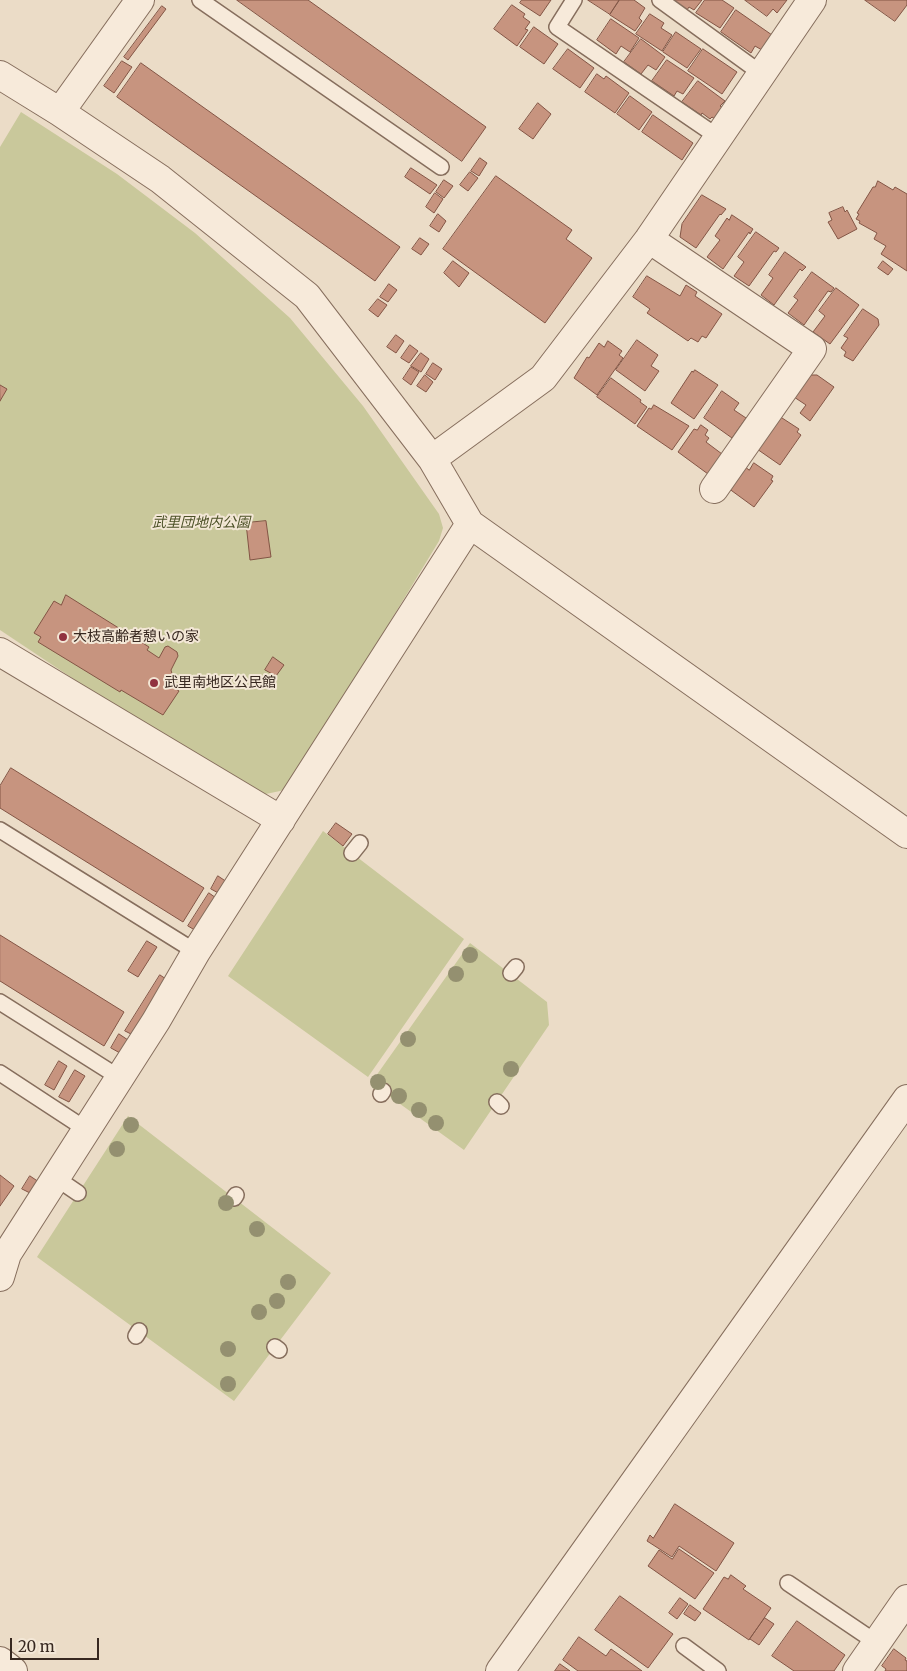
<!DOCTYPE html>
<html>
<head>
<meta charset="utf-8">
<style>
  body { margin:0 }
  #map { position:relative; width:907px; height:1671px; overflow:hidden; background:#ebdcc7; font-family:Merriweather,serif }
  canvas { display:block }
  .scale { position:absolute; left:10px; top:1638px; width:89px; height:22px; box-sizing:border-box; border:2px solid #372820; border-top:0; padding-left:6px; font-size:15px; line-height:18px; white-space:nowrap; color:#372820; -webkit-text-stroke:4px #f3e7d6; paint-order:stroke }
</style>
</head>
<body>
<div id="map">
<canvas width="907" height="1671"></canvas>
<div class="scale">20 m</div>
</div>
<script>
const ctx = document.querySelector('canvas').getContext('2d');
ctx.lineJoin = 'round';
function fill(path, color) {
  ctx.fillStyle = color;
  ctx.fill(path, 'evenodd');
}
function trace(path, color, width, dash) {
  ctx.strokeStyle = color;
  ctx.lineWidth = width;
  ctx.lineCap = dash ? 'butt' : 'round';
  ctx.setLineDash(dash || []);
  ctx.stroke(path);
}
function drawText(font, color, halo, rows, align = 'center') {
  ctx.font = font + ' Merriweather,"Noto Sans JP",serif';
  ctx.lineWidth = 4;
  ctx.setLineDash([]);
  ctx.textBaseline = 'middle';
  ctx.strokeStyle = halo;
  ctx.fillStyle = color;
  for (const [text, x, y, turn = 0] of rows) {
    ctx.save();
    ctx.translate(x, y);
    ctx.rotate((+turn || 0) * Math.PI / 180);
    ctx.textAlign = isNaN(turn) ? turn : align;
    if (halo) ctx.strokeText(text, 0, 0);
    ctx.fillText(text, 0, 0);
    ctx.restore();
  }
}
fill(new Path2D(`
  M21,112L117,174L195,233L290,318L363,406L439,514L443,528L439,541L289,788L280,791L261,795L102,698L0,630V147Z
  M323,831L464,939L368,1077L228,976Z
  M470,943L547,1002L549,1025L464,1150L371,1083Z
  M128,1116L331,1273L234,1401L37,1257Z`), '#c9c89b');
const building = new Path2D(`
  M237,0H308L486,127L462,161Z
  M522,0H551L540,16L520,3Z
  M588,0H619L610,14Z
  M620,0H634L645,8L639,18L642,21L635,31L610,15Z
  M673,0H702L694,10L689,7L687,10Z
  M705,0H722L734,8L720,28L696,13Z
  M745,0H787L777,13L773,9L767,16Z
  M865,0H907V5L895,21Z
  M512,5L525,14L523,17L530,22L525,29L528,30L517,46L494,29Z
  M162,6L166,9L128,60L124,57Z
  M736,10L772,35L762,50L755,46L751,53L721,32Z
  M650,14L664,23L661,28L672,35L662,51L636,34Z
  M611,19L639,38L630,52L621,46L616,54L597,40Z
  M534,27L558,44L544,64L520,47Z
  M676,32L701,49L687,68L663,52Z
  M641,39L665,57L656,70L648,65L641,74L624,62Z
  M568,49L594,68L580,88L553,69Z
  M703,49L737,72L722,94L688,71Z
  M667,60L694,78L683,94L677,91L674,96L652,81Z
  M122,61L132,67L114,93L104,86Z
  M141,63L400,247L375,281L117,97Z
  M597,74L604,79L606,76L629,93L615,113L585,92Z
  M698,81L725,101L720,106L723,108L715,119L712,117L710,119L702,113L701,115L682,102Z
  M630,96L652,112L639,130L617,114Z
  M538,103L551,114L533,139L519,129Z
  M653,115L693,143L682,160L642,132Z
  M480,158L487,163L479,176L471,171Z
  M411,168L437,185L430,194L405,177Z
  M470,172L478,178L468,191L460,185Z
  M496,176L572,230L566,239L592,258L545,323L443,249Z
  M444,180L453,186L444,198L436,192Z
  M878,181L893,190L895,187L907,194V271L881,254L886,246L874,239L877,233L859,223L860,221L856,219L859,214L857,213L873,187H875Z
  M435,193L443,199L434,213L426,207Z
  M702,195L726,209L721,215L720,214L696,248L680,237L682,224Z
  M843,207L845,212L847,210L857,229L838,239L828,222L832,220L829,213Z
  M438,214L446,221L439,232L430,226Z
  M732,215L753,229L750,234L749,232L723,269L707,257L720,240L715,236L727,218L729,220Z
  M756,232L779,248L776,252L774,251L749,286L734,276L744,262L738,257Z
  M420,238L429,244L421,255L412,249Z
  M785,252L806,267L802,271L800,269L774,305L761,295L773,278L769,275Z
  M453,261L469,273L459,287L444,273Z
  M883,261L893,269L888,275L878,268Z
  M812,272L834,288L831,292L828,291L804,325L788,313L798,300L794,297Z
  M647,276L680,296L686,285L697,292L695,296L722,314L706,338L702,336L698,342L691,338L688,341L647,313L650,309L633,297Z
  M389,284L397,290L388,302L380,297Z
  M836,288L859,305L830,344L813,332L825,316L819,311Z
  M378,299L387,305L378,317L369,310Z
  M863,309L878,319L879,325L853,361L844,356L846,352L841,348L848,338L844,336Z
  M396,335L404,341L396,353L387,347Z
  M637,340L658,355L651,366L659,371L645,391L616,370Z
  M608,341L622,351L619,355L623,358L597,395L574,378L587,357L589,358L599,343L604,347Z
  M410,345L418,351L409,363L401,358Z
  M421,353L429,359L421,372L411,366Z
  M433,363L442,369L435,380L426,374Z
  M411,367L419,372L411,385L403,379Z
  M695,370L718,385L694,419L671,403L692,371L693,372Z
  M425,375L433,382L426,392L417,386Z
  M808,375H817L834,387L810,421L800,413L806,405L794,397Z
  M611,378L641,400L640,402L647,407L635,424L597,397Z
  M0,385L7,389L0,401Z
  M722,391L739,403L734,410L746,418L732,438L704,418Z
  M654,405L689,426L672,450L637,426L649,408L651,409Z
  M779,416L799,429L797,432L801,435L780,465L757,449Z
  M701,425L708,430L705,435L709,438L706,442L722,454L708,474L678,452L694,429L697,430Z
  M754,463L773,476L771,480L773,481L754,507L728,488L744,466L749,470Z
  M266,521L271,557L250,560L246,523Z
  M66,595L149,647L147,650L159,658L165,647L168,646L177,652L178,656L171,670L176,689L179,691L163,715L121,690L120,692L38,642L41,637L34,633L54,601L61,605Z
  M273,657L284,665L276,676L265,670Z
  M11,768L204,888L183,922L0,808V786Z
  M336,823L352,834L343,846L328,834Z
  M218,876L227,882L220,894L211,889Z
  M209,893L219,900L198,932L188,926Z
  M0,935L124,1012L104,1046L0,981Z
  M147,941L157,947L138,977L128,971Z
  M160,975L166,979L131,1034L125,1031Z
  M119,1034L128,1040L120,1053L111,1048Z
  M59,1061L67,1066L54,1090L45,1085Z
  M75,1070L85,1076L69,1102L59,1097Z
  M0,1175L14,1186L0,1206Z
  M30,1176L39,1182L32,1194L22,1189Z
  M675,1504L734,1543L716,1571L679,1546L672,1557L647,1541L650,1535L653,1538Z
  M679,1549L714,1573L695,1599L648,1566L659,1550L672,1559Z
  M731,1575L746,1586L743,1589L771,1608L749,1640L703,1609L724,1577L728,1579Z
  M620,1596L673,1634L648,1668L595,1630Z
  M680,1598L688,1604L677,1619L669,1613Z
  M690,1605L701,1613L695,1621L684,1614Z
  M765,1618L774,1624L759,1645L750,1639Z
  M797,1621L845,1655L834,1671H794L772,1656Z
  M579,1637L606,1656L611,1649L642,1671H578L563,1660Z
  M894,1649L906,1658L905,1660L907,1661V1671H885L886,1669L882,1666Z
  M560,1664L570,1671H555Z`);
fill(building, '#c7947f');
trace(building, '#835545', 1);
const lane = new Path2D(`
  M200,0L441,167
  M574,0L557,27L718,137
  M660,0L762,74
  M0,830L196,952
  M352,853L360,843
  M511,973L516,967
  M0,1002L120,1078
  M0,1073L87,1130
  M381,1094L383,1091
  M497,1102L501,1106
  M56,1178L78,1193
  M234,1198L236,1195
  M136,1336L139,1331
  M275,1347L279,1350
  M788,1583L877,1643
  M684,1646L718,1671`);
const street = new Path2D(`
  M0,75L60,112L160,179L307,296L432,459L470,524L907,834
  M60,112L140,0
  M649,239L812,349L714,489
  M432,459L543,378L649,239L812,0
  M0,652L281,820
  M0,1277L7,1254L156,1021L196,952L470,524
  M0,1661L13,1671
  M500,1671L907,1099
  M857,1671L907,1599`);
trace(lane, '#866e5d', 18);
trace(street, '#866e5d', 30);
trace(lane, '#f7eada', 15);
trace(street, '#f7eada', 28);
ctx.fillStyle = '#949070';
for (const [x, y] of [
  [470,955],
  [456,974],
  [408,1039],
  [511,1069],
  [378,1082],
  [399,1096],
  [419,1110],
  [436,1123],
  [131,1125],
  [117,1149],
  [226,1203],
  [257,1229],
  [288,1282],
  [277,1301],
  [259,1312],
  [228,1349],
  [228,1384]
]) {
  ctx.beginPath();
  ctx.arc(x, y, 8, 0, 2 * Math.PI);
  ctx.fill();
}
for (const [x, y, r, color] of [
  [63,637,5,"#91323f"],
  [154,683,5,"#91323f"]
]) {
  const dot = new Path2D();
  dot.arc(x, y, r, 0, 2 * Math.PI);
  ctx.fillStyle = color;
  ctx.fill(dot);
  trace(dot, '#f3e7d6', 2);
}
drawText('italic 14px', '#4d5228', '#f3e7d6', [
  ["武里団地内公園",201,523]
]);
drawText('14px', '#372820', '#f3e7d6', [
  ["大枝高齢者憩いの家",73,637],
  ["武里南地区公民館",164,683]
], 'left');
</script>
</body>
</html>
